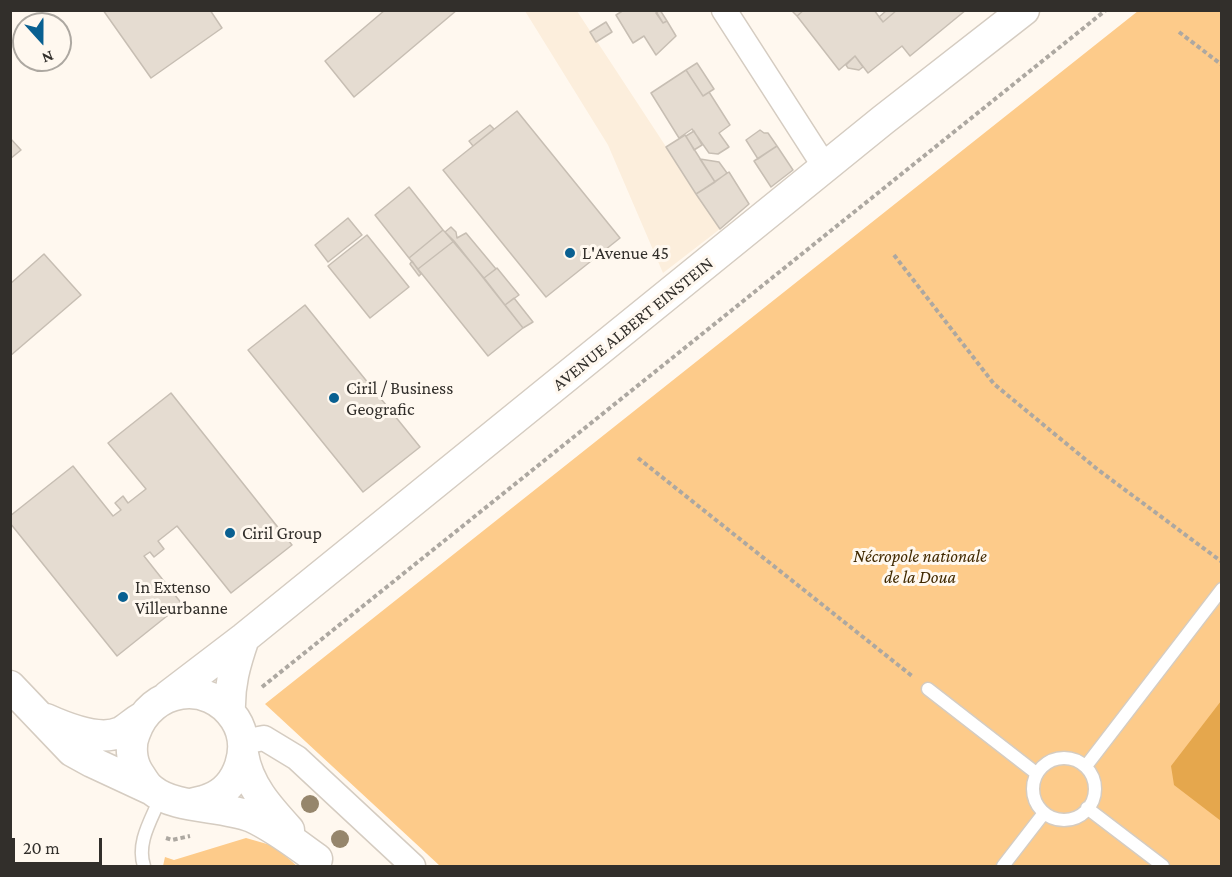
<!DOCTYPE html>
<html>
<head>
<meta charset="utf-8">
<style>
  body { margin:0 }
  #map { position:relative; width:1232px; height:877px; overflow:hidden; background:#fff8ef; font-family:"Crimson Pro",serif }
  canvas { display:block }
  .frame { position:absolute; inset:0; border:12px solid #322f2b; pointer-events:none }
  .north { position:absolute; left:12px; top:12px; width:60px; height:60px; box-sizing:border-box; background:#fff8ef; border:2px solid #ada8a1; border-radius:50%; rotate:159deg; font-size:16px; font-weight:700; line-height:24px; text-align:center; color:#322f2b }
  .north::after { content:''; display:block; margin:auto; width:21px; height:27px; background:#096091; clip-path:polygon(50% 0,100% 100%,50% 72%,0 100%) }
  .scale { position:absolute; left:12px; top:838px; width:90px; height:27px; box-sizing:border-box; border:3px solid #322f2b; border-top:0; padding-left:8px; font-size:18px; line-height:21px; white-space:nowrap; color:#322f2b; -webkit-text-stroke:4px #fff8ef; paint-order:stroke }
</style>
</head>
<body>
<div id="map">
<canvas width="1232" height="877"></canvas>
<div class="frame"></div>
<div class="north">N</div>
<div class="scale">20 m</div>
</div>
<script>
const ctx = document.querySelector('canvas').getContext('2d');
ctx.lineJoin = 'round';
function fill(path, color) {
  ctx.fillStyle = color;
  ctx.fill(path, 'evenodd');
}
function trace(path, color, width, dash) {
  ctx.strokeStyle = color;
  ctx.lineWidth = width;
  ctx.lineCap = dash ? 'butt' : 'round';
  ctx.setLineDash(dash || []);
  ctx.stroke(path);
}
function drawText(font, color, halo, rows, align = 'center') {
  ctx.font = font + ' "Crimson Pro",serif';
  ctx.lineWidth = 6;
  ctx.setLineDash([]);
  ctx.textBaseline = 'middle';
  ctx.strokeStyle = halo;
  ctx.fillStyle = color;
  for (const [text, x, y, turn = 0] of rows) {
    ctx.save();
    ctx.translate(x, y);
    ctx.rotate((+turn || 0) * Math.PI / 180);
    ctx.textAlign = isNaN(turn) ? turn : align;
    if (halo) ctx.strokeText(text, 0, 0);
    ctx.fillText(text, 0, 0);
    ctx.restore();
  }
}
fill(new Path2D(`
  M525,11H577L720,229L663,273L608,145Z`), '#fceedc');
fill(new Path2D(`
  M1138,11H1221V866H440L265,704Z
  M246,838L274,846L297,866H163L165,857L174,860Z`), '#fdcb8a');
fill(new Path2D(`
  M1221,701V700V821L1174,785L1171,766Z`), '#e5a74d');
const building = new Path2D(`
  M103,10H210L222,28L151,78Z
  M385,10H457L354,97L325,61Z
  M624,10H655L663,23L667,21L676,36L656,55L644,36L633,43L616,15Z
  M660,10L667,21L663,23L656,13Z
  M794,10H804L797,16L793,12Z
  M804,10H874L883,22L897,10H966L910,56L902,46L868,73L855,56L839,70L797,16Z
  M887,10H897L883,22L879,17Z
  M606,22L612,32L596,42L590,32Z
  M855,56L863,67L859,70L848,68L846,65Z
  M697,63L714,89L703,96L686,70Z
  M686,70L703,96L709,92L730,125L719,133L729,147L718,154L709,153L692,129L679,138L651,93Z
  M517,111L620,238L546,297L443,170Z
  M490,125L494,129L473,146L469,141Z
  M760,130L764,133H768L777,146L758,159L746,140Z
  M694,131L702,145L694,150L686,136Z
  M685,135L715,182L696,194L666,147Z
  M10,138L21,150L10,159Z
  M777,146L793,170L771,187L754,161Z
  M700,159L719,162L727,173L715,182Z
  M729,172L749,204L720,229L696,194Z
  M409,187L443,230L409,258L375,215Z
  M348,218L362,235L328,262L315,245Z
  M451,227L456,232L457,238L466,233L496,269L484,278L445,232Z
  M443,230L454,241L418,269L409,258Z
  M367,235L409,287L370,318L328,266Z
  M454,241L523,328L488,356L418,269Z
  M44,254L81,295L10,356V284Z
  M412,261L421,274L419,276L410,264Z
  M497,268L519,295L505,305L484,278Z
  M514,298L533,322L523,328L505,305Z
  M305,305L420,447L363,492L248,350Z
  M171,393L292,545L231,593L177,526L158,541L164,549L154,557L150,552L144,556L182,604L117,656L10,523V516L73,466L113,516L121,510L115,503L123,496L128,503L146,489L108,443Z`);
fill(building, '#e5dcd1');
trace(building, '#c7beb3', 1.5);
const service = new Path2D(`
  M928,689L1036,773
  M1033 789a31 31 0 1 1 62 0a31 31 0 1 1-62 0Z
  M1086,766L1222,589
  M1087,808L1163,866
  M144,866C136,842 152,819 161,796
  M1003,866L1044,813`);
const minor = new Path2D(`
  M724,10L825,167
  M243,742L264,738L297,758L413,866`);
const tertiary = new Path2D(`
  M10,686L72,751L92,762L150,789
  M168,696L244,638L883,120L1024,10
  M230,712C229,685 235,664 244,638
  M46,719C66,728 99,742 121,732C128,728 134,722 141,718
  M243,754C248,785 268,807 289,830
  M191,804C197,802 203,802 209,799C239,788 253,747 235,719C208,678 151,688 135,733C130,744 131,761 138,772C142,778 146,786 152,790C175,809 222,805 252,817C276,828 296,844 317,859`);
trace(service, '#d5ccc1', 15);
trace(minor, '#d5ccc1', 27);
trace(tertiary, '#d5ccc1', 33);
trace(new Path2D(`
  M1179,32L1222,65
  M894,255L994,384L1097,469L1222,562
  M638,458L912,676
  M262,687L1106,10
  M166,838L172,840L190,836`), '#ada8a1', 4, [4.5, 3]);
trace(service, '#fff', 12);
trace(minor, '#fff', 24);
trace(tertiary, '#fff', 30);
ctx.fillStyle = '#96866c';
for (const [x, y] of [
  [310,804],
  [340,839]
]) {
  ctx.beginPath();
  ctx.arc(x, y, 9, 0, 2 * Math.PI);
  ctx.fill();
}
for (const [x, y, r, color] of [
  [570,253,6,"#096091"],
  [334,398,6,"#096091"],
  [230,533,6,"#096091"],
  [123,597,6,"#096091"]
]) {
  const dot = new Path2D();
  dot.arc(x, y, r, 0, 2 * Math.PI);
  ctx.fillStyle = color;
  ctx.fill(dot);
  trace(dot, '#fff8ef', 2);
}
drawText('18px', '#322f2b', '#fff8ef', [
  ["L'Avenue 45",582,253],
  ["Ciril / Business",346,388],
  ["Geografic",346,409],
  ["Ciril Group",242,533],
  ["In Extenso",135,587],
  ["Villeurbanne",135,608]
], 'left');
drawText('18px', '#322f2b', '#fff8ef', [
  ["AVENUE ALBERT EINSTEIN",633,324,-39]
]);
drawText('italic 18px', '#412901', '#fff8ef', [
  ["Nécropole nationale",920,556],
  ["de la Doua",920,577]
]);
</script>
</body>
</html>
